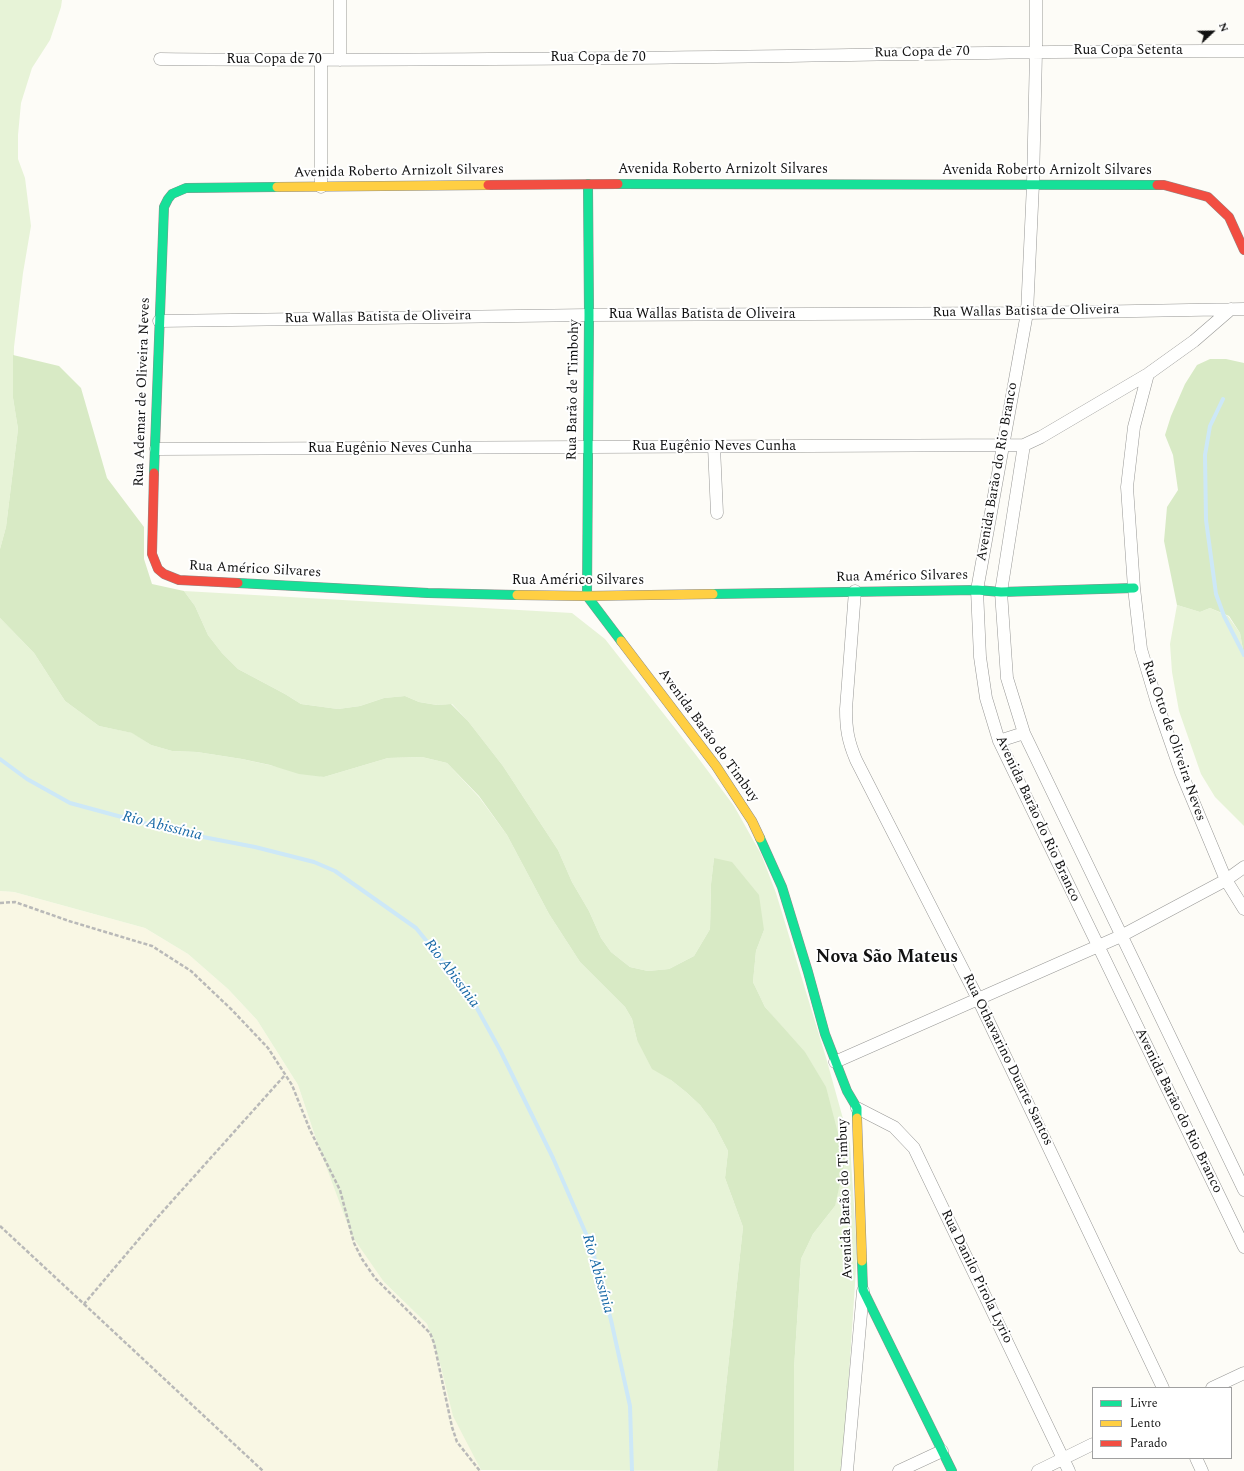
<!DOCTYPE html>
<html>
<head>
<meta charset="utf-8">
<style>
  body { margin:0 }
  #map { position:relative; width:1244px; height:1471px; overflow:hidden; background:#fdfcf7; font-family:Spectral,serif }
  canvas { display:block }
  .legend { position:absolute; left:1092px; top:1387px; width:140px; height:72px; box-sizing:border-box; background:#fff; border:1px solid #a0a0a0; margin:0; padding:5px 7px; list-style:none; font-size:12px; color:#111 }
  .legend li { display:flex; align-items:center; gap:8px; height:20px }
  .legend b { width:20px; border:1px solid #a0a0a0 }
  .north { position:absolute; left:1192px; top:12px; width:40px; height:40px; -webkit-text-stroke:3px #fff; paint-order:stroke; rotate:68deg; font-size:11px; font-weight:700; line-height:16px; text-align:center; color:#111 }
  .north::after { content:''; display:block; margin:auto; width:14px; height:18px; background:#111; clip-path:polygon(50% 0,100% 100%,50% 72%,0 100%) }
</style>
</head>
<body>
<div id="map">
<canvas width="1244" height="1471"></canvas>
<ul class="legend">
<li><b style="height:5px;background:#16e098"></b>Livre</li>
<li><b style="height:5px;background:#ffcf43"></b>Lento</li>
<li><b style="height:5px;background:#f24e42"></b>Parado</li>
</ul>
<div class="north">N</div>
</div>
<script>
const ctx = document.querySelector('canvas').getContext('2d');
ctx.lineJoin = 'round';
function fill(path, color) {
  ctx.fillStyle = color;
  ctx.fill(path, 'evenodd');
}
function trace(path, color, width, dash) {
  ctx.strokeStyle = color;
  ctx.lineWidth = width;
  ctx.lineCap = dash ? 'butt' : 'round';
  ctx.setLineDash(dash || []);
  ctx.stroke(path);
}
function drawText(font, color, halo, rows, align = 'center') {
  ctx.font = font + ' Spectral,serif';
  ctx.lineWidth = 4;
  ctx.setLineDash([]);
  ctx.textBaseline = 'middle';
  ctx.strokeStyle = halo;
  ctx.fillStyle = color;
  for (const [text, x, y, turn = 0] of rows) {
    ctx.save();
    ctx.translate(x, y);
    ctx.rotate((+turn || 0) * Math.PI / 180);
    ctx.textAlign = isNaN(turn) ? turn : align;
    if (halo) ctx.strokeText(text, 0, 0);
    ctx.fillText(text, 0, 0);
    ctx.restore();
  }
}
fill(new Path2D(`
  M0,891L14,892L145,928L188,954L228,989L257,1020L298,1085L316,1139L384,1282L427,1324L441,1367L481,1471H0Z`), '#f9f7e4');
fill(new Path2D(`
  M0,0H62L61,7L50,40L32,68L21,103L18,135V159L25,178L31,226L23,273L14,347L13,398L18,429L6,527L0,549Z
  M184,591L572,613L605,639L696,755L734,806L761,854L776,893L827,1061L850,1144L857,1253L845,1437L842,1471H794V1369L801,1259L813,1234L835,1206L782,1027L765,1007L753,982L756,951L764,930L714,858L711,884L710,929L694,956L669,969L648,971L630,967L611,952L601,938L589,911L572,882L558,850L503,766L468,721L452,704L437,705L419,702L405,696L384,698L360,706L338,709L301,704L285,694L238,669L222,653L208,635L195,606Z
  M1177,605L1200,612L1210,608L1228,616L1240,633L1244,655V826L1215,797L1201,774L1179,711L1172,672L1170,644Z
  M0,618L34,653L65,701L99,726L133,733L151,745L172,751L197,752L242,759L324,777L388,758L422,757L447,763L479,797L507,835L549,914L580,962L625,1007L632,1019L637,1040L671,1080L686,1092L700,1105L714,1124L728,1151L725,1178L743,1227L717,1471L481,1470L453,1416L441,1367L427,1324L384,1282L352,1236L316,1139L298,1085L257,1020L228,989L188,954L145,928L14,892L0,891Z`), '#e7f3d7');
fill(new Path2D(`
  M13,355L59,366L81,388L107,478L144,527V559L152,584L184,591L195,606L208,635L222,653L238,669L285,694L301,704L338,709L360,706L384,698L405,696L419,702L437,705L451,704L468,721L503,766L558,850L572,882L589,911L601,938L611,952L630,967L648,971L669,969L694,956L710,929L711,884L714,858L732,862L759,895L764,930L756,951L753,982L765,1007L805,1052L826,1087L845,1160L835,1206L813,1234L801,1259L794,1369V1471H717L743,1227L725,1178L728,1151L714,1124L700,1105L686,1092L671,1080L652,1069L637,1040L632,1019L625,1007L580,962L549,914L507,835L479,796L447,763L422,757L388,758L324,777L299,774L270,765L242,759L197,752L172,751L151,745L132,733L99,726L65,701L34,653L0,618V549L6,527L18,429L13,398Z
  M1210,359H1226L1244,363V655L1240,633L1229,616L1210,608L1200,612L1177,605L1164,541L1167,507L1178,490L1173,455L1165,435L1171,416L1185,384L1197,365Z`), '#d8eac5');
trace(new Path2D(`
  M1223,399L1210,426L1205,455L1206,520L1216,594L1224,616L1244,655
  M0,759L27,779L70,803L177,832L255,847L314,862L335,871L416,928L468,992L500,1050L553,1158L593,1250L596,1266L611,1320L630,1406L632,1471`), '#cde8f7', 4);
const street = new Path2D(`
  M1036,0V52L1033,184L1027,313L977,590L980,657L986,698L999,741L1244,1247
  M160,59C345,61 531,59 716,57C892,55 1068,50 1244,51
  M340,60V0
  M321,61V187
  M159,321L589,315L1027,313L1244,309
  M1148,374L1134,427L1127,487L1134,588L1141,649L1157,703L1181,772L1226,880L1244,909
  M1024,445L1001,592L1007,678L1024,733L1244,1190
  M714,447L717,513
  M156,449L1024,445L1041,437L1148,374L1194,341L1231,309
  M855,591L846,709C846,729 848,741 856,760L978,999L1163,1388
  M999,741L1024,733
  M835,1062L1121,936L1226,880L1244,867
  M857,1108L894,1127L914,1148L1069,1471
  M1212,1388L1244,1373
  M1196,1458L1202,1471
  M847,1471L863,1291
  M899,1471L942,1451
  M1038,1471L1093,1444`);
const fast = new Path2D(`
  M588,184L589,315L587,596L621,641
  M618,184L1157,185
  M154,473L164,207L168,199L172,194L186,188L277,187
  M238,583L428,593L517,595
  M713,594L977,590L1001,592L1134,588
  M760,838L782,887L808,972L825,1034L847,1091L857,1108V1118
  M862,1261L863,1290L952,1471`);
const slow = new Path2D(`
  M277,187L488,185
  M517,595L587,596L713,594
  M621,641L716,766L752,821L760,838
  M857,1118L862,1261`);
const jam = new Path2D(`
  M488,185L618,184
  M1157,185H1164L1208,197L1229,217L1244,250
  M154,473L152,554L158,569L164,574L179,580L238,583`);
trace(street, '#979795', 13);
trace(fast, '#8e8d8b', 10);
trace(slow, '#8e8d8b', 10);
trace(jam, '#8e8d8b', 10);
trace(new Path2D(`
  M0,903L15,902L69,921L152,946L191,971L232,1010L268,1048L292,1085L310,1130L340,1190L354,1243L362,1259L375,1278L430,1333L434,1343L452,1427L457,1442L480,1471
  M0,1226L84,1304L156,1219L285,1075
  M84,1304L263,1471`), '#b9b9b8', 2.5, [4, 2]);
trace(street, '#fffffe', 12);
trace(fast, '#16e098', 9);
trace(slow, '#ffcf43', 9);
trace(jam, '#f24e42', 9);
drawText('14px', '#111', '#fff', [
  ["Rua Copa Setenta",1128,51],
  ["Rua Copa de 70",922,53,-1],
  ["Rua Copa de 70",598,58],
  ["Rua Copa de 70",274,60],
  ["Avenida Roberto Arnizolt Silvares",723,170],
  ["Avenida Roberto Arnizolt Silvares",1047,171],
  ["Avenida Roberto Arnizolt Silvares",399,172,-1],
  ["Rua Wallas Batista de Oliveira",1026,312,-1],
  ["Rua Wallas Batista de Oliveira",702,315],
  ["Rua Wallas Batista de Oliveira",378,318,-1],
  ["Rua Barão de Timbohy",574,390,-89],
  ["Rua Ademar de Oliveira Neves",143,392,-88],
  ["Rua Eugênio Neves Cunha",714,447],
  ["Rua Eugênio Neves Cunha",390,449],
  ["Avenida Barão do Rio Branco",998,472,-80],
  ["Rua Américo Silvares",255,570,3],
  ["Rua Américo Silvares",902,577,-1],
  ["Rua Américo Silvares",578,581],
  ["Avenida Barão do Timbuy",708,736,54],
  ["Rua Otto de Oliveira Neves",1173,741,71],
  ["Avenida Barão do Rio Branco",1037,819,65],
  ["Rua Othavarino Duarte Santos",1007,1060,64],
  ["Avenida Barão do Rio Branco",1178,1111,64],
  ["Avenida Barão do Timbuy",846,1199,-92],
  ["Rua Danilo Pirola Lyrio",976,1277,64]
]);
drawText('italic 15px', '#1768a6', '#fff', [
  ["Rio Abissínia",162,827,14],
  ["Rio Abissínia",451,974,53],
  ["Rio Abissínia",597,1274,74]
]);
drawText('bold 18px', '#111', '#fff', [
  ["Nova São Mateus",887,958]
]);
</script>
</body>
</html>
